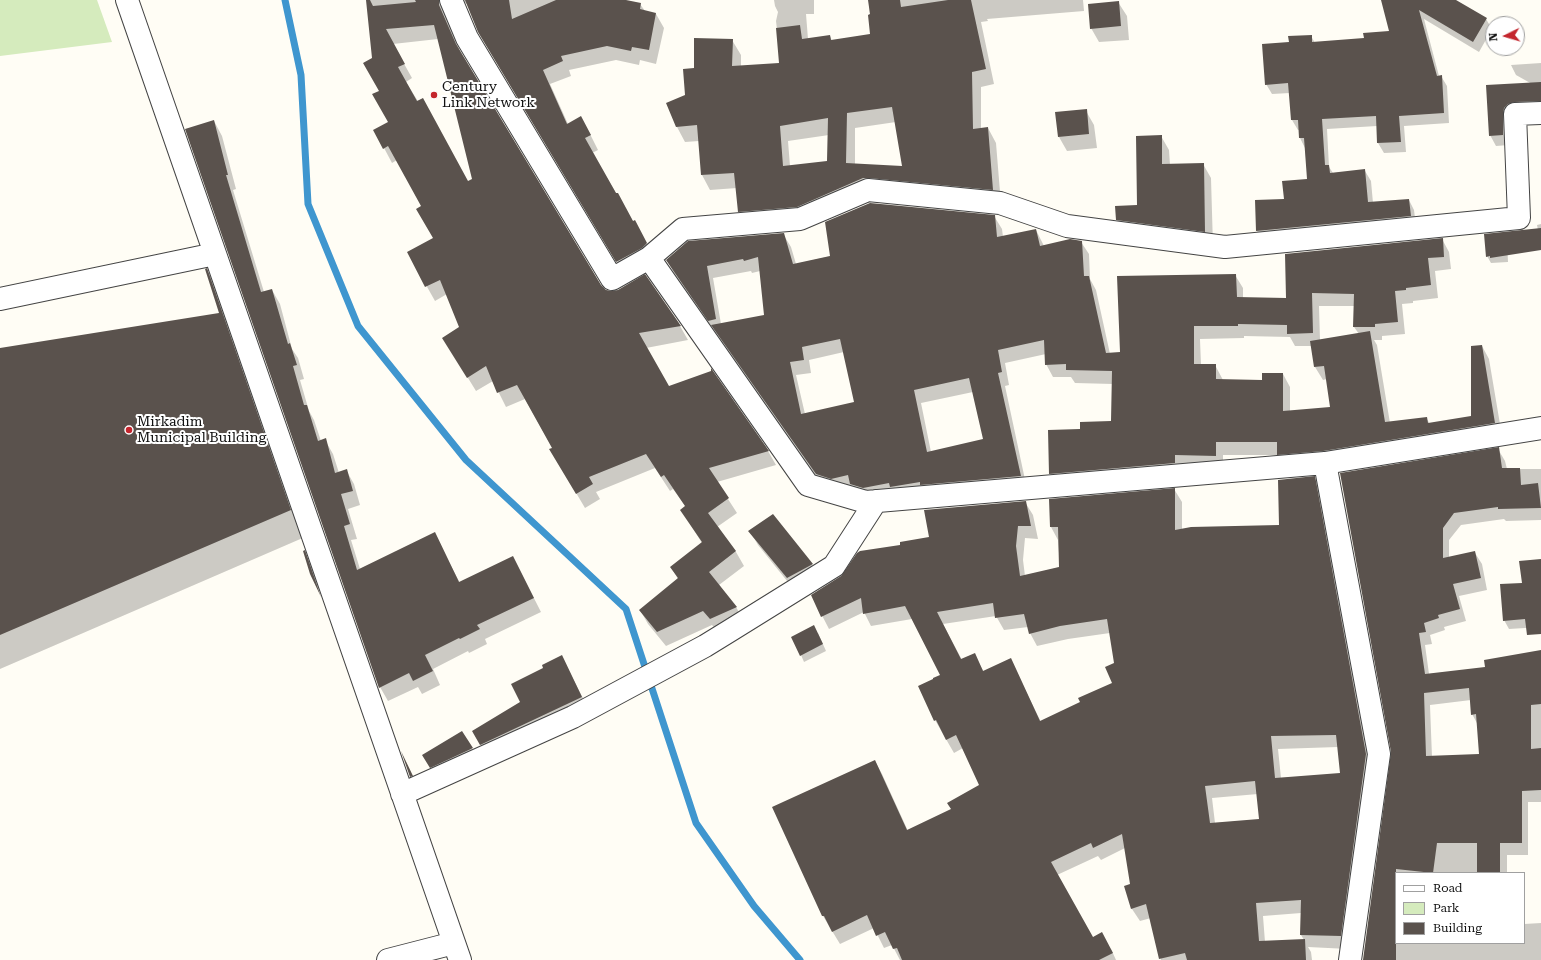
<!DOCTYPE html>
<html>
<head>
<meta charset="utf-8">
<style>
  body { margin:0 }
  #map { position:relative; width:1541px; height:960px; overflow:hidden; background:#fffdf5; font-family:"Roboto Serif",serif }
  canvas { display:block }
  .legend { position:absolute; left:1395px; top:872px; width:130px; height:72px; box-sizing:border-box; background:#fff; border:1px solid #a0a0a0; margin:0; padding:5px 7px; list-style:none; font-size:12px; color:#111 }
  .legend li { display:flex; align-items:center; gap:8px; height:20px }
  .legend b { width:20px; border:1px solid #a0a0a0 }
  .north { position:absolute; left:1485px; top:16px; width:40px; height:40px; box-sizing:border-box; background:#fff; border:1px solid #a0a0a0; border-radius:50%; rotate:265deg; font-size:11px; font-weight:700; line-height:16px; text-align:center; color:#111 }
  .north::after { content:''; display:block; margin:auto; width:14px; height:18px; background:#c4262e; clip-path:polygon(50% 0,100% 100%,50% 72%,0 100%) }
</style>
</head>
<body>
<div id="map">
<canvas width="1541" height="960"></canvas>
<ul class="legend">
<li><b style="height:5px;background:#fff"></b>Road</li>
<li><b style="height:11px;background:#d5ebbd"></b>Park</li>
<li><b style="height:11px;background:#5a524d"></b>Building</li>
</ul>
<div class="north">N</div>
</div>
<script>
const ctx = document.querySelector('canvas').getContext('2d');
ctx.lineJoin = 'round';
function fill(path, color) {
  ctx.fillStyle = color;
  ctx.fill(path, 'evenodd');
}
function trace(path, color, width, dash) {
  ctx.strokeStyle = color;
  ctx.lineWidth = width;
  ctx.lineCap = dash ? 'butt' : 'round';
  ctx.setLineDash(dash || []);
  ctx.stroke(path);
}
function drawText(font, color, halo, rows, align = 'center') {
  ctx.font = font + ' "Roboto Serif",serif';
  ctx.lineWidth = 4;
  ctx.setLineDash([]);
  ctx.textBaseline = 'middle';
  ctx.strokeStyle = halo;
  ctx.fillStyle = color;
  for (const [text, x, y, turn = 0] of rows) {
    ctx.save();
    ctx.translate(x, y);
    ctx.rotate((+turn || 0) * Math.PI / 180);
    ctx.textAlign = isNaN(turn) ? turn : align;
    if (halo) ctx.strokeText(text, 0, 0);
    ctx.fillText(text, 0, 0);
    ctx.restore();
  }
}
fill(new Path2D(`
  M0,0H97L112,42L0,56Z`), '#d5ebbd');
fill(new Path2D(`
  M367,0H621L640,4L645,11L656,14L664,28L656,64L640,60L639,65L616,60L569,70L571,76L550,84L568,124L589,132L598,150L592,153L655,258L626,276L488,47L467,4L462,2L446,14L447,20L463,58L601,286L606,291L680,326L688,340L646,348L668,387L768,451L776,465L717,482L737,513L717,527L736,552L744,566L719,585L736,607L744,621L719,633L712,625L666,646L648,624L640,610L678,579L671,567L702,543L690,524L686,507L673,489L670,491L655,468L596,492L600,499L585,508L559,464L553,449L525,399L506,407L493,381L476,391L452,352L461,327L447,294L435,301L408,253L434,239L422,207L397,160L392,163L375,131L389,123L380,91L373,58ZM438,39L474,180L468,182L406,82L412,78L393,44Z
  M774,0H814V14H806L808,39L830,36L832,41L871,35L869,0H1083L1084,11L987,19L988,21L981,22L994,84L981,87V129L988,128L996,143L1001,204L878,192L748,227L739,211L737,188L710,190L702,175L699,141L685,142L677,127L695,69L732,40L741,55V66L781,64L776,21L778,12L775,6ZM896,122L903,167L855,165V128ZM829,135L828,162L790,166L788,141Z
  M1384,0H1454L1486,19L1492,29L1479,52L1424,19L1439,76H1441L1447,86L1449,123L1404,126L1406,152L1384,153L1378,143L1377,126L1327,129L1329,167L1333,173L1365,171L1371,181L1373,203L1409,200L1414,210L1416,226L1262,241L1257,231L1256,201L1285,200L1308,180L1305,148L1300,138V130H1298L1292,120L1290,93L1272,94L1266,84L1290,42L1311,36L1315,43L1365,39L1391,32Z
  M1118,2L1127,16L1129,40L1099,42L1091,28Z
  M1541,63V111L1521,112L1509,145L1496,146L1490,135L1487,86L1532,84L1516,75L1511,65Z
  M1086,111L1094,125L1097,148L1067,151L1059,137Z
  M214,121L222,136L236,189L233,190L264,292L272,290L280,304L292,349L298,358L304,379L300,380L309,411L314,420L321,441L325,440L333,454L339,473L346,470L354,484L360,505L348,509L357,539L351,540L360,569L434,534L460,583L513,557L541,612L485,639L487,644L469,653L468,651L433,669L440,685L422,694L418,687L388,701L380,687L186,130Z
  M1161,136L1169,150L1170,165L1203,164L1211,178L1213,246L1125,234L1117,220L1138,206Z
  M994,216L1002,229L1003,237L1036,230L1044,246L1081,242L1089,254L1090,279L1096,290L1110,354L1121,353L1235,275L1243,288V298L1287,299L1442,239L1449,252L1451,269L1435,271L1438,298L1413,301V303L1402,304L1405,334L1382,336V340H1374L1377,345L1390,423L1426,418L1430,424L1472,417L1482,346L1489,359L1502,436L1285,467L1278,455H1223V469L1057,486L1050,474L1081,430L1112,422L1113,384L1075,383L1071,377H1053L1046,364V354L1005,363L1009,385L1005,386L1027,489L895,496L824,487L674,273L667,260L783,234L791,247L796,264L831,256ZM751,271L752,273L760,271L765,316L721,324L713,278ZM1319,306H1355L1354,327L1359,334L1320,340ZM1244,336L1290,337L1295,346H1312L1315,367L1323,380L1327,379L1331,408L1290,411V387L1283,374L1263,381L1223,380L1215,365H1201L1200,339L1244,338ZM844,352L855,403L805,414L796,375L811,373L809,360ZM973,392L984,440L931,452L921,403Z
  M1541,224V246L1537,225Z
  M1507,240L1508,262L1491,263L1487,256Z
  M207,270L222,297L305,537L0,669V349L220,314Z
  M1498,449L1505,461L1507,469H1541V520L1506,521L1504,519L1461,525L1449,540V558L1475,553L1482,564L1487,590L1459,596L1466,621L1444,627L1445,630L1430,635L1432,644L1425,645L1429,674L1486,668L1541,651V802H1528V855H1507V873H1396V943H1524V924L1541,923V960H1364L1392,755L1341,474ZM1471,700L1472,714L1478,725L1480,755L1432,757L1430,705Z
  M1314,477L1322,490L1373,768L1348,949L1308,947L1311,952L1312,960H1161L1151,918L1140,921L1132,909L1126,887L1131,885L1125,848L1101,860L1098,856L1057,875L1092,938L1111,949L1116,960H900L892,945L884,948L874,928L840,944L823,916L774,808L875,761L882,774L908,831L952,810L981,786L963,748L954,753L935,720L941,675L912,619L871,626L864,612L829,629L812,596L901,546L930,538L1025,502L1033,515L1038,539L1025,538L1023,560L1025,576L1060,567L1058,540L1051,527L1174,489L1182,502V530L1280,526ZM996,616L1004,630L1028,627L1030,633L1037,646L1068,639L1110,633L1115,663L1113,683L1082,703L1041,722L1010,659L984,672L974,654L962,660L943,624ZM1338,747L1341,774L1281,778L1278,749ZM1258,794L1260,820L1215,823L1212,798ZM1301,913V935L1304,940L1265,942L1263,916Z
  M772,516L812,565L820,579L796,592L758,545L750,531Z
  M304,551L312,566L325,602L311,574Z
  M1541,560V627L1509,629L1504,620L1523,584Z
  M818,633L826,651L804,662L801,655Z
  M562,657L590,712L489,759L473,732L521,702L545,669Z
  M462,732L480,763L439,781L424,755Z`), '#0003');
trace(new Path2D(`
  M285,0L301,75L308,204L358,326L466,460L626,609L696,823L754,906L800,960`), '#3f96cf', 7);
fill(new Path2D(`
  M366,0H370L373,6L416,2L415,0H439V5L456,44L601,285L606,290L612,291L618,290L645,274L681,326L639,333L669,386L711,371V368L769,451L709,468L729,498L708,513L736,551L709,572L737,607L710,619L703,611L657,632L639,610L678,578L670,567L702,542L680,510L685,506L664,475L661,477L646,454L589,477L593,484L576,494L549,449L552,448L517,385L497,393L486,366L467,378L442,338L459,327L440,280L425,287L407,252L433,238L416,209L421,206L388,146L383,149L373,130L388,122L372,94L379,91L363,63L372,58ZM434,25L472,179L468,181L423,98L417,101L398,67L405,64L386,29Z
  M465,0H509L512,19L556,0H626L641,3L640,9L656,13L649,50L632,47L631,51L607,46L561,56L563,61L543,70L567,124L581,116L591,135L585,138L616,193H618L633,221L635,220L647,243L642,248L616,262L478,32Z
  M868,0H900L901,7L948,0H971L986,69L972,72L973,129L988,127L993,190L869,178H863L797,207L738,212L734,173L701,175L697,125L676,127L666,103L685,95L683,69L694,68V38L733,39L732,66L779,63L776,28L800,25L802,39L830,35L831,40L870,34L868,15L870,14ZM892,107L902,166L846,163L847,113ZM828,118L827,161L783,166L780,126Z
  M1381,0H1456L1487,18L1473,42L1419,10L1437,76L1442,75L1444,113L1399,116L1401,142L1377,143L1376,116L1322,119L1325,165H1329L1330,173L1365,169L1368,202L1409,199L1411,216L1256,231L1255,200L1284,199L1282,181L1307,179L1304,138H1299L1298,120H1291L1288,83L1265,85L1262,44L1289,42L1288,36L1312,35V42L1364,38L1363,33L1389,31Z
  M1119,1L1121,26L1090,29L1088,4Z
  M1541,82V101L1515,102L1508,104L1504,108L1503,114V135L1489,136L1486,85Z
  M1087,109L1089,134L1058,137L1055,112Z
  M214,120L228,175H226L261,292L272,289L288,344L290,343L297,365L293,366L304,405H307L318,441L326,438L335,473L347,469L353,491L341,494L350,524L344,526L357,570L435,532L459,582L513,556L534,598L477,625L480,629L460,639L459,638L425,655L433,671L413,681L409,673L379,688L185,129Z
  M1162,135V164L1204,163L1205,232L1116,220L1115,206L1137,205L1136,136Z
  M870,203L995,215L997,237L1036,229L1040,246L1070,239L1082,241L1084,276H1089L1106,353L1120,352L1117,276L1236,274L1237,297L1286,298L1285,254L1443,238L1444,257L1428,258L1431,285L1406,288V290L1395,291L1398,322L1375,324V327H1353L1354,294L1312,293L1313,333L1287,334V325L1238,324V326H1194V364H1216V379L1262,380V373H1283V411L1330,407L1324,366L1314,367L1310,341L1370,331L1385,422L1427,417L1428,423L1471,416V346L1482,345L1495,423L1323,451L1277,455V442H1216V456L1175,455V463L1049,474L1048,430L1080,429V422L1111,421L1112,371L1066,370V364L1045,365L1044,340L998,350L1002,372L998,373L1021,476L920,485V482L890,487L889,483L863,488L850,484L848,475L831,479L816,474L711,325L764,315L758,257L744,261L743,259L707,266L716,319L708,321L666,260L688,241L784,233L793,264L830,256L825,222ZM840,339L854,402L801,414L790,362L804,360L802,347ZM969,378L983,439L927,452L914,390Z
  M1541,228V250L1490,258V256L1486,257L1484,234Z
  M207,268L291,510L0,635V348L219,313L205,269Z
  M1499,447L1502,468H1520L1521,485L1538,483L1541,508L1498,509V507L1454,513L1443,528V558L1475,551L1481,578L1453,584L1460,609L1438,615L1439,618L1424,623L1426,632L1419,633L1425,674L1485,667L1484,660L1541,650V704L1531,705V749L1541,748V790L1522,791V843H1500V873H1477V843H1437L1433,873L1396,869V960H1363L1391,752L1340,473ZM1469,688L1471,715L1476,714L1479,754L1426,756L1424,693Z
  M1315,476L1366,754L1341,936L1300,935L1301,900L1256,903L1259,941L1305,939L1306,960H1187L1185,953L1159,959L1146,904L1131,909L1124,886L1130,884L1122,834L1093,848L1091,843L1051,862L1093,937L1102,932L1113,953L1099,960H902L897,948L893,949L885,932L876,936L867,915L832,932L824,916H822L772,807L875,760L907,830L951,809L947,803L979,785L956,735L946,740L936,720L934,721L918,686L933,679V678L940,675L905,606L863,614L861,598L821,617L811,595L841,576L857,553L860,551L900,545V542L929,537L924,510L1026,501L1031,526H1018L1016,546L1020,576L1059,567L1058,527H1050L1049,499L1175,488V530L1191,527L1279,525L1278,480ZM993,603L995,618L1024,614L1029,634L1060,626L1107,619L1114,663L1105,667L1112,683L1078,698L1080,702L1040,721L1011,658L983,671L975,653L961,659L937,612ZM1336,735L1340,773L1275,778L1271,736ZM1255,781L1259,819L1210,823L1205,786Z
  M773,514L813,564L787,578L748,531Z
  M305,550L321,597L310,574L303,551Z
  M1541,559V634L1527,635L1525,619L1503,621L1500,584L1522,583L1519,561Z
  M814,625L823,644L800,656L791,637Z
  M562,655L582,697L480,745L472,731L520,702L511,684L543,668L542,665Z
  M462,731L473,748L430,768L422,755Z
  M401,751L413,776L410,777Z`), '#5a524d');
const minor = new Path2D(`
  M127,0L460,960
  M451,0L467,38L612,279L649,258L808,485L866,502L1325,463L1541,428
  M649,258L683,229L800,219L868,190L1000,203L1067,226L1225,247L1519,218L1515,114L1541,113
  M0,299L215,254
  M1325,463L1379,754L1350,960
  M402,794L573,717L705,646L731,630L834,566L876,501
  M388,960L454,943`);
trace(minor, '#444', 24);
trace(minor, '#fff', 22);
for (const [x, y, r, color] of [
  [434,95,4,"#c4262e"],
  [129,430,4,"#c4262e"]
]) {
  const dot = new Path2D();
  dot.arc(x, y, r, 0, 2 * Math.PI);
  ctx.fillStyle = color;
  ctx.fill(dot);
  trace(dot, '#fff', 1.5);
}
drawText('14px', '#111', '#fff', [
  ["Century",442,87],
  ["Link Network",442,103],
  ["Mirkadim",137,422],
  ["Municipal Building",137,438]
], 'left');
</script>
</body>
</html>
